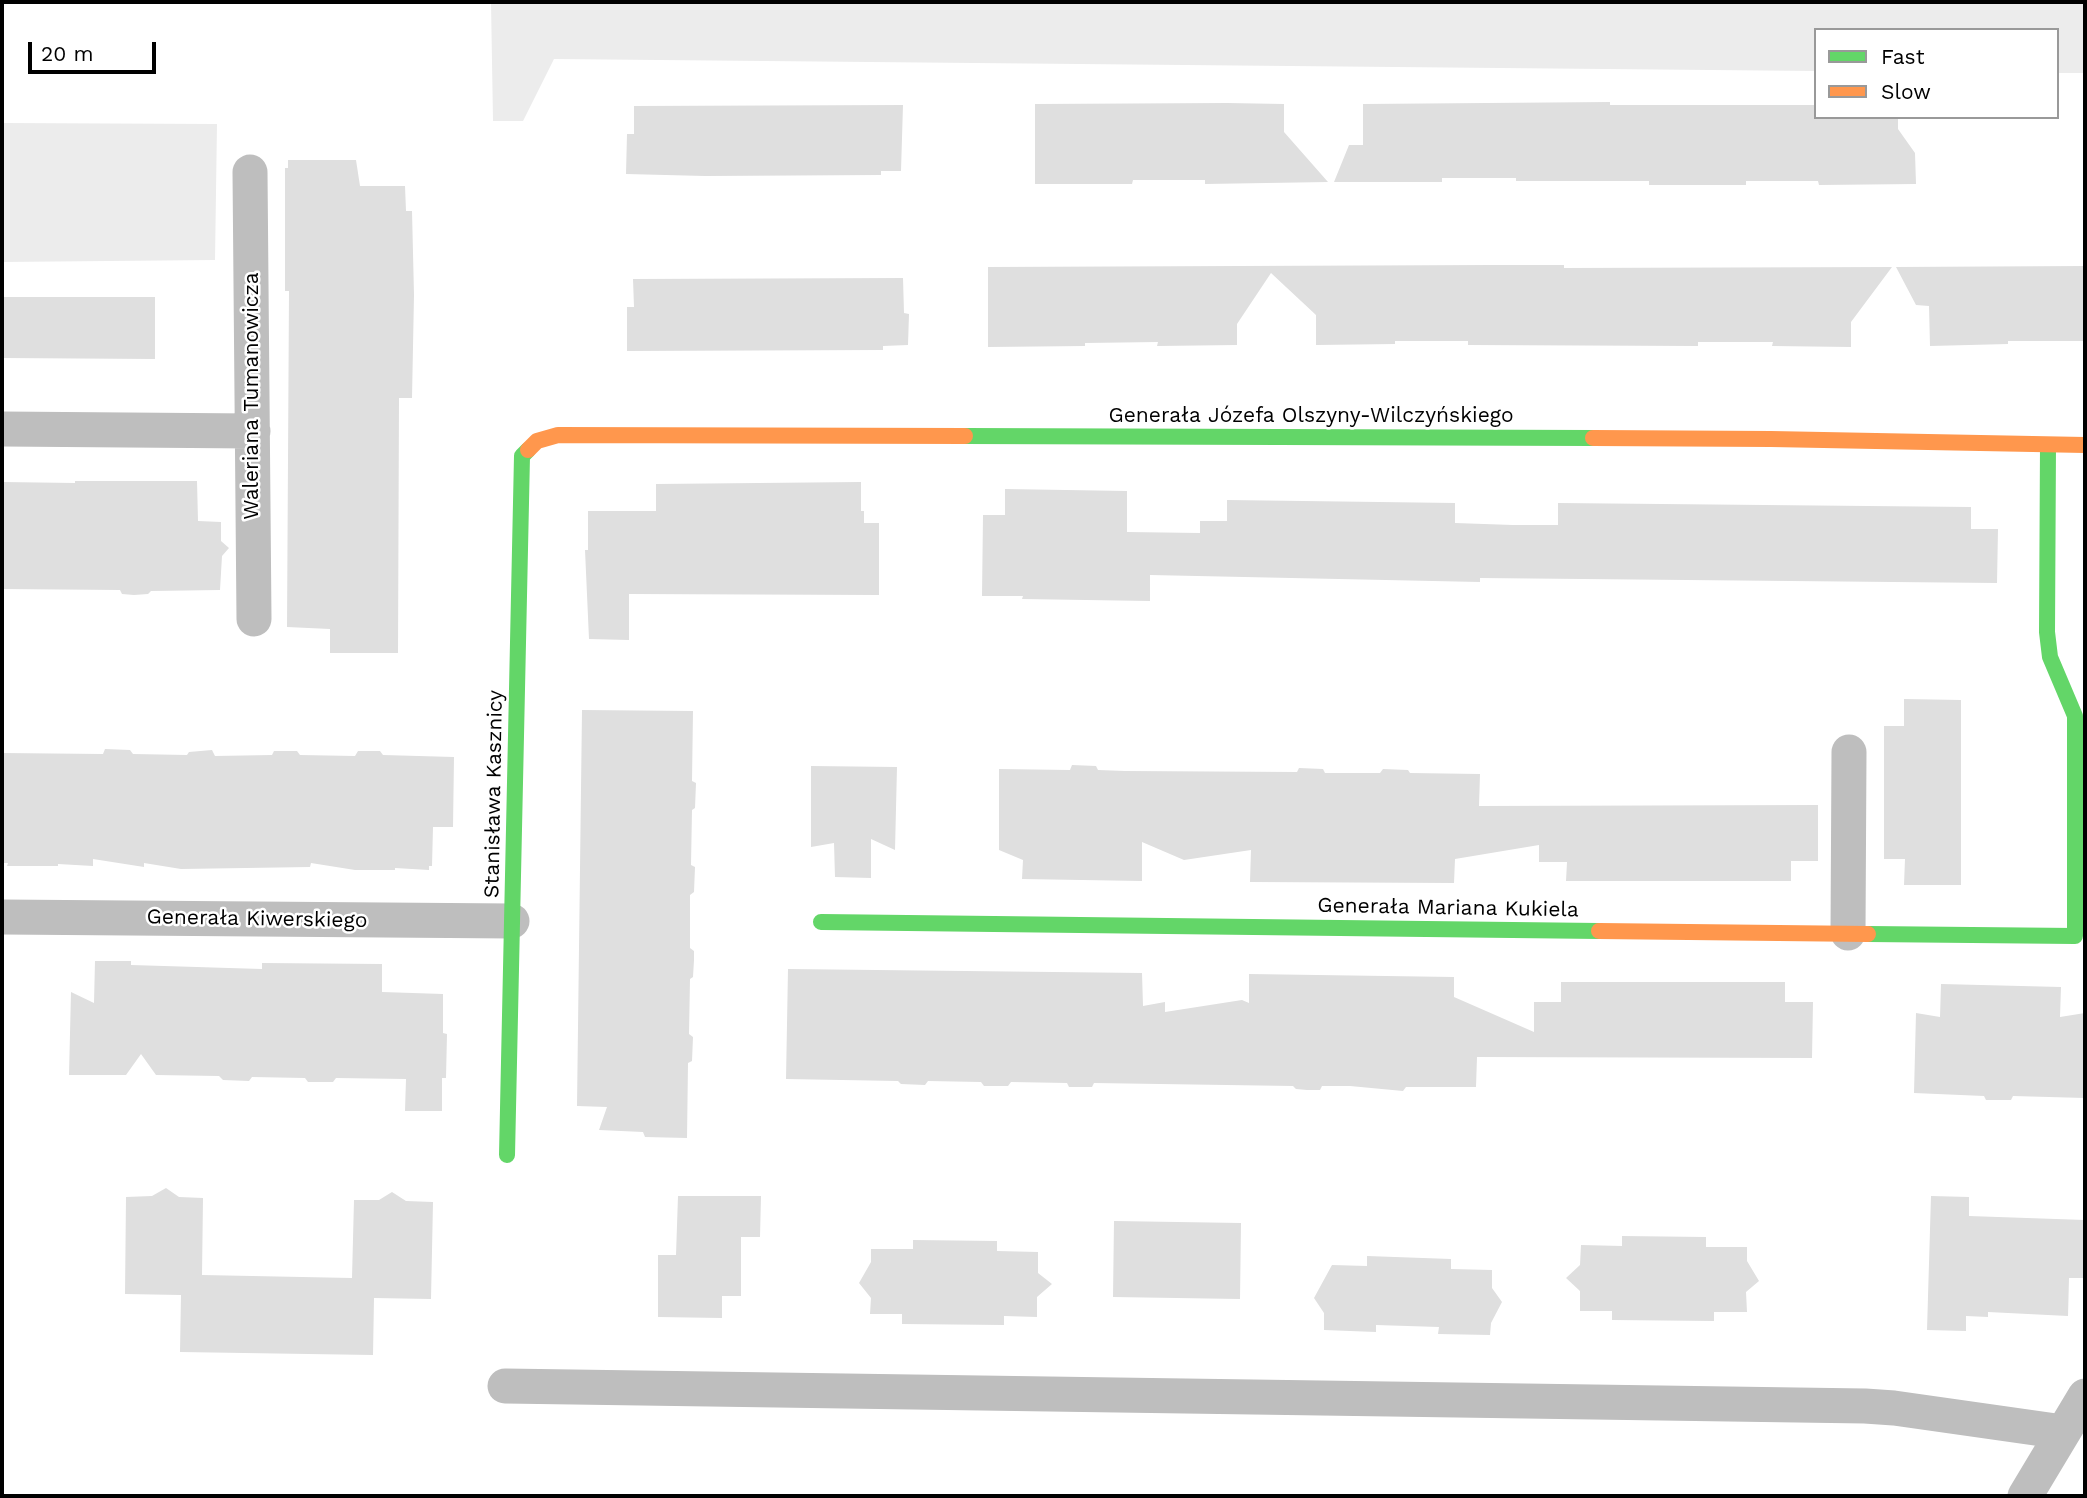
<!DOCTYPE html>
<html>
<head>
<meta charset="utf-8">
<style>
  body { margin:0 }
  #map { position:relative; width:2087px; height:1498px; overflow:hidden; background:#fff; font-family:"Work Sans",sans-serif }
  canvas { display:block }
  .frame { position:absolute; inset:0; border:4px solid #000; pointer-events:none }
  .legend { position:absolute; left:1814px; top:28px; width:245px; height:91px; box-sizing:border-box; background:#fff; border:2px solid #999; margin:0; padding:9px 12px; list-style:none; font-size:21px; color:#000 }
  .legend li { display:flex; align-items:center; gap:14px; height:35px }
  .legend b { width:35px; border:2px solid #999 }
  .scale { position:absolute; left:28px; top:42px; width:128px; height:32px; box-sizing:border-box; border:4px solid #000; border-top:0; padding-left:9px; font-size:21px; line-height:24px; white-space:nowrap; color:#000; -webkit-text-stroke:5px #fff; paint-order:stroke }
</style>
</head>
<body>
<div id="map">
<canvas width="2087" height="1498"></canvas>
<div class="frame"></div>
<ul class="legend">
<li><b style="height:9px;background:#63d668"></b>Fast</li>
<li><b style="height:9px;background:#ff974d"></b>Slow</li>
</ul>
<div class="scale">20 m</div>
</div>
<script>
const ctx = document.querySelector('canvas').getContext('2d');
ctx.lineJoin = 'round';
function fill(path, color) {
  ctx.fillStyle = color;
  ctx.fill(path, 'evenodd');
}
function trace(path, color, width, dash) {
  ctx.strokeStyle = color;
  ctx.lineWidth = width;
  ctx.lineCap = dash ? 'butt' : 'round';
  ctx.setLineDash(dash || []);
  ctx.stroke(path);
}
function drawText(font, color, halo, rows, align = 'center') {
  ctx.font = font + ' "Work Sans",sans-serif';
  ctx.lineWidth = 5;
  ctx.setLineDash([]);
  ctx.textBaseline = 'middle';
  ctx.strokeStyle = halo;
  ctx.fillStyle = color;
  for (const [text, x, y, turn = 0] of rows) {
    ctx.save();
    ctx.translate(x, y);
    ctx.rotate((+turn || 0) * Math.PI / 180);
    ctx.textAlign = isNaN(turn) ? turn : align;
    if (halo) ctx.strokeText(text, 0, 0);
    ctx.fillText(text, 0, 0);
    ctx.restore();
  }
}
fill(new Path2D(`
  M491,2H2085V73H2057V30H1816V71L554,59L523,121H493Z
  M2,123L217,124L215,260L2,262Z`), '#ececec');
fill(new Path2D(`
  M1610,102V105H1816V117H1898V129L1915,153L1916,184L1819,185L1818,181H1746V185H1649V181H1516V178H1442V182H1334L1349,145H1363V104Z
  M1227,103L1284,104V132L1328,182L1205,184V180H1133L1132,184H1035V104Z
  M903,105L901,171H881V175L705,176L626,174L627,134H634V106Z
  M288,160H356L360,186H405L406,211H412L414,295L412,398H399L398,653H330V629L287,627L289,291H285V168H288Z
  M1491,265H1564V268L1892,267L1851,322V347L1772,346L1773,342H1698V346L1468,345V341H1395V344L1316,345V315L1271,273L1237,324V345L1157,346L1158,342L1085,343V346L988,347V267Z
  M2085,266V341H2008V344L1930,346L1929,306L1916,305L1896,267Z
  M903,278L904,313L909,314L908,345L883,346V350L627,351V307H634L633,279Z
  M2,297H155V359L2,358Z
  M75,481H197L198,521L221,522V541L229,548L222,556L220,590L151,591L148,594L134,595L122,594L120,590L2,589V482L75,483Z
  M861,482V511H864V523H879V595L629,594V640L589,639L585,550H588V511H656V484Z
  M1005,489L1127,491V532L1200,533V521H1227V500L1455,503V523L1513,525H1558V503L1971,507V529H1998L1997,583L1480,578V582L1150,575V601L1022,599L1023,596H982L983,515H1005Z
  M1904,699L1961,700V885H1904L1905,859H1884V726H1904Z
  M582,710L693,711L692,781L696,783L695,808L692,810L691,865L695,867L694,892L690,895V948L694,951V960L693,977L690,979L689,1034L693,1037L692,1061L688,1063L687,1138L645,1137L643,1132L599,1130L607,1107L577,1106Z
  M105,749L130,750L133,754L187,755L189,752L212,750L215,756L272,755L274,751H297L300,755L355,756L358,751H380L383,755L454,757L453,827H433L432,866H429V870L395,868V870H355L311,863L310,867L181,869L144,863V867L93,859V866L58,864V866H7L8,863H2V753L103,754Z
  M1072,765L1096,766L1098,770L1125,771L1297,772L1299,768L1323,769L1325,773H1380L1383,769L1408,770L1410,773L1480,774L1479,806L1818,805V861H1791V881H1566L1567,862H1539V845L1455,859L1454,883L1250,882L1251,850L1184,860L1142,842V881L1022,879L1023,860L999,850V769L1070,770Z
  M811,766L897,767L895,850L871,839V878L835,877L834,843L811,847Z
  M95,961H131V965L262,969V963L382,964V992L443,994V1033L447,1034L446,1078H442V1111H405L406,1079L336,1078L333,1082H308L305,1078L252,1077L249,1081L223,1080L219,1076L156,1075L141,1054L126,1075H69L71,992L94,1003Z
  M788,969L1142,973L1143,1006L1165,1002V1012L1242,1000L1249,1003V974L1454,977V997L1534,1032V1002H1561V982H1785V1002H1813L1812,1058L1477,1057L1476,1087H1406L1403,1091L1350,1086H1322L1320,1090H1307L1296,1089L1293,1086L1094,1083L1092,1087H1069L1067,1083L1011,1082L1008,1086H984L981,1082L928,1081L925,1085L901,1084L898,1081L786,1079Z
  M1941,984L2061,987L2060,1017L2085,1013V1098L2013,1096L2011,1100H1986L1984,1096L1914,1093L1916,1013L1940,1017Z
  M166,1188L179,1197L203,1198L202,1275L352,1278L354,1200H379L392,1192L406,1201L433,1202L431,1299L374,1298L373,1355L180,1352L181,1295L125,1294L126,1197L152,1196Z
  M678,1196H761L760,1237H741V1296H722V1318L658,1317V1255H676Z
  M1931,1196L1969,1197V1216L2085,1220V1278H2069L2068,1316L1988,1312V1317L1966,1316V1331L1927,1330Z
  M1114,1221L1241,1223L1240,1299L1113,1297Z
  M1622,1236L1706,1237V1247H1747V1261L1759,1281L1746,1292L1747,1312H1714V1321L1612,1320V1311H1580V1291L1566,1278L1580,1265L1581,1245L1622,1246Z
  M913,1240L997,1241V1251L1038,1252V1273L1052,1284L1037,1297V1317L1004,1316V1325L902,1324V1314H870L871,1298L859,1283L871,1262V1249H913Z
  M1367,1256L1451,1259V1269L1492,1270V1288L1502,1302L1491,1323L1490,1335L1438,1334L1439,1327L1376,1325V1332L1324,1330V1313L1314,1298L1332,1265L1367,1266Z`), '#dfdfdf');
trace(new Path2D(`
  M250,172L254,619
  M2,429L253,431
  M2,917L512,921
  M1848,933L1849,752
  M505,1386L1865,1406L1894,1408L2063,1432
  M2025,1496L2085,1396`), '#bebebe', 35);
trace(new Path2D(`
  M965,436L1593,438
  M821,922L1599,931
  M1868,934L2075,936V716L2050,657L2047,632L2048,445
  M507,1155L522,456L528,450`), '#63d668', 16);
trace(new Path2D(`
  M1593,438L1771,439L2085,445
  M528,450L537,441L558,435L965,436
  M1599,931L1868,934`), '#ff974d', 16);
drawText('21px', '#000', '#fff', [
  ["Waleriana Tumanowicza",252,396,-90],
  ["Generała Józefa Olszyny-Wilczyńskiego",1311,416],
  ["Stanisława Kasznicy",494,794,-89],
  ["Generała Mariana Kukiela",1448,908,1],
  ["Generała Kiwerskiego",257,919,1]
]);
</script>
</body>
</html>
